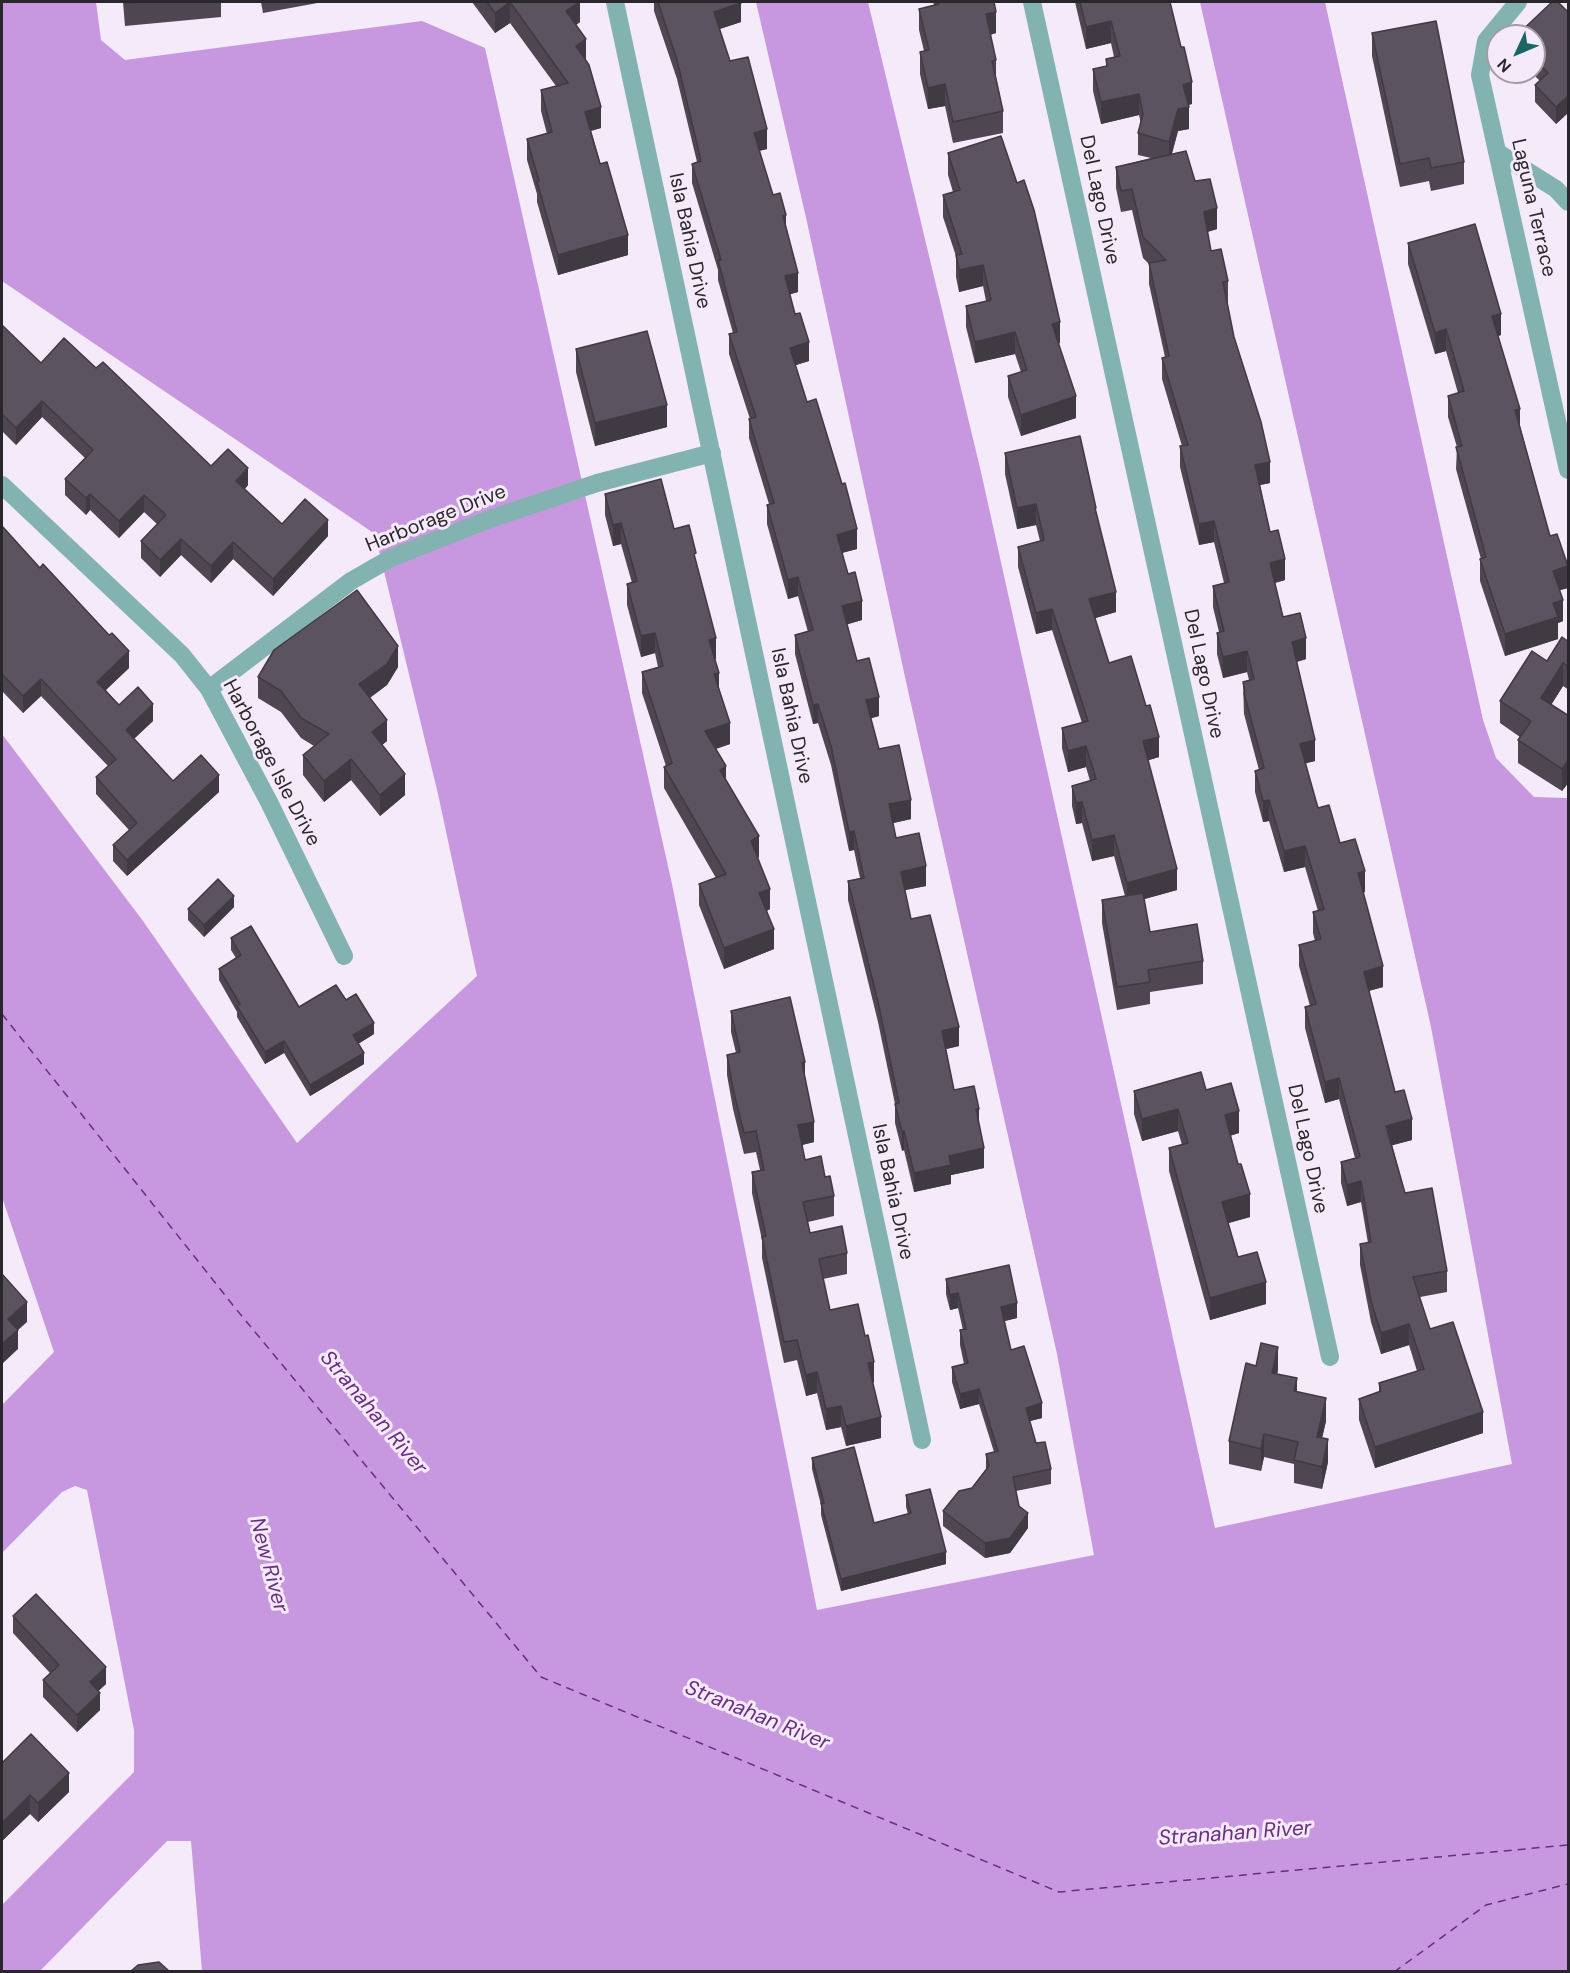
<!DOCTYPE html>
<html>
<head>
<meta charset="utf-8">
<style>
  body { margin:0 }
  #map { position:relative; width:1570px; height:1973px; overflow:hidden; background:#f4eaf9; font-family:"DM Sans",sans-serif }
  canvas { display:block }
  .frame { position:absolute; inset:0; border:3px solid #2a272c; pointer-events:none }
  .north { position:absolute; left:1486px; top:24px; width:60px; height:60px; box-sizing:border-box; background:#f4eaf9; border:2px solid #a39ca7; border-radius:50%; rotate:226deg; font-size:16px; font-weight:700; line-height:24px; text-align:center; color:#2a272c }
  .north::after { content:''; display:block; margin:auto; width:21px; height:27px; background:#196664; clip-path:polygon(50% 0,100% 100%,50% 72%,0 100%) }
</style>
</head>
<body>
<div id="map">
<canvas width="1570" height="1973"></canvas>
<div class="frame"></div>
<div class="north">N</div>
</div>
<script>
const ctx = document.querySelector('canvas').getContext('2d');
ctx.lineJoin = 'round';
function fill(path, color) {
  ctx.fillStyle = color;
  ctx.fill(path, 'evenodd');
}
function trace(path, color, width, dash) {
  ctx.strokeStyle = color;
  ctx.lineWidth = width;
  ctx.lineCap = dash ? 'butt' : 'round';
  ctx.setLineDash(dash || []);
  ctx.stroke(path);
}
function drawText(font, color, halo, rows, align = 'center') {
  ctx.font = font + ' "DM Sans",sans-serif';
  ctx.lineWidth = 6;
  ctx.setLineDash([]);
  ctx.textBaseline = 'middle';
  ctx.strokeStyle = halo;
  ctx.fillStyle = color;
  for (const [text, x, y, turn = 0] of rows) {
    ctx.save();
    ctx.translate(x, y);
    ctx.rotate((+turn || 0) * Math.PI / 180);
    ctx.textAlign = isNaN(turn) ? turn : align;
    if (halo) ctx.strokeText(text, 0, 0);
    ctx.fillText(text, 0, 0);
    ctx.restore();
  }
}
fill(new Path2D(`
  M2,2H96L101,40L125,60L422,21L485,48L672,884L817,1610L1094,1555L1057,1354L905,677L807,222L756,2H868L981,472L1215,1528L1512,1464L1431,1027L1200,2H1325L1483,720L1496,758L1534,797L1568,798V1971H202L191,1841H167L40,1971H2V1905L134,1772V1730L87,1490L75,1486L62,1492L2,1553V1405L54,1352L2,1197V734L143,921L297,1143L477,976L438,794L375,534L2,281Z`), '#c797df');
trace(new Path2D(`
  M2,1014L236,1309L541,1677L1059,1892L1568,1845
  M1394,1972L1486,1905L1568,1884`), '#692e83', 1.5, [8, 6]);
trace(new Path2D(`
  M615,2L922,1440
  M1032,2L1330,1357
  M1518,2L1486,41L1480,75L1568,470
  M1497,152L1556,189L1568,202
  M2,485L182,655L209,689L269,802L344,956
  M209,689L351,581L391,558L490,519L597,483L712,453`), '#83b3b0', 18);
fill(new Path2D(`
  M123,2H221V17L125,26Z
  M261,2H323L263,13Z
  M472,2H580V22L576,25L586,59L585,60L601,128L591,131L628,255L558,275L537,202V194L527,160V139L547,134L541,111V90L556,86L510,23L495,33Z
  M654,2H741V22L719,29L730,61L767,149L759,151L773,195L786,229L798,292L789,294L809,361L795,365L807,402L857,549L842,553L862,620L847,624L857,661L879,716L870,718L879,749L911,819L893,823L896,838L926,886L904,890L911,919L959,1046L946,1049L954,1090L979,1125L984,1168L951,1175V1184L914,1192L904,1150L902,1151L895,1123V1104L878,1022L848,900V881L860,878L854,850L849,851L831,765L818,723L813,724L795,654V635L808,632L798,596L788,599L767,524V505L769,504L749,438V419H750L729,354V334L733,333L718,280V270L692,183V164L697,162L677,79L654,11Z
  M933,2H994L996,33L990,35L996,60V77L1003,111V133L953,143L945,106L928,109L920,74V52L924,51L919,30V9L934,5Z
  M1075,2H1170L1192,104L1188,105L1189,129L1178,131L1172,154L1195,181L1217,229L1207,232L1211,251L1228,281V302L1227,303L1234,337L1270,483L1260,485L1270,532L1285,580L1275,583L1283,617L1306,659L1297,662L1315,761L1305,763L1318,808L1340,843L1365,892L1363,893L1383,987L1369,991L1395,1092L1412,1140L1392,1145L1405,1193L1447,1271V1292L1420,1297L1430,1329L1483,1433L1375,1468L1359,1420V1399L1379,1392V1383L1417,1371L1409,1345L1381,1354L1371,1322L1360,1265V1244L1368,1243L1361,1202L1347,1206L1341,1183V1162L1355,1158L1339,1099L1325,1103L1305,1028V1007L1310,1006L1299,966V945L1315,941L1313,933V912L1318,911L1305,867L1284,872L1269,821L1263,822L1255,792V771L1259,770L1244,714L1243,682L1249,680L1247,672L1223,678L1217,654V633L1219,632L1213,607V586L1224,583L1214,542L1199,545L1180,467V446H1182L1162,379V358L1165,357L1149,284V264L1143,258L1132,210L1121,212L1116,188V167L1151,158L1138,155V133L1141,124L1139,115L1101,124L1093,91V69L1106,66V59L1114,57L1111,43L1086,49Z
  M1569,13V112L1556,124L1535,102V85L1540,81L1531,72H1534V36Z
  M1372,33L1464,162V184L1431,191L1429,181L1400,187L1372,56Z
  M948,153L1060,343L1058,344L1076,418L1021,436L1008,397V376L1021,372L1015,354L975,363L966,327V306L986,301L983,286L959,292L956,277V256L943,217V195L953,192L948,175Z
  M1408,243L1501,335L1498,336L1520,426L1550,536L1568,588L1560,590L1563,621L1558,623V639L1505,656L1480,581V559H1481L1456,469L1457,447L1448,417V396L1458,393L1446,351L1435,354L1408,264Z
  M2,325L41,363L96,368L211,466L248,485L245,489L282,524L328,536L273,596L233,559L211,583L181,555L160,577L141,558V541L157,524L144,512L119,538L90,510L86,515L65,495V479L85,458L42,417L16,445L2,431Z
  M576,349L667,427L595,446L576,372Z
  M1005,453L1096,514L1116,612L1095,618L1109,663L1159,757L1148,760L1177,890L1144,899L1150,932L1203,961V984L1150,992V1004L1117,1010L1102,923V900L1125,896L1114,856L1092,861L1082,823L1076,824L1072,806V786L1090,781L1086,767L1068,772L1062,748V728L1082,723L1052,630L1036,634L1018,567V547L1040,541L1036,525L1017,529L1005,474Z
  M605,494L674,529L696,564L716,659H715L719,690L730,744L716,749L726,780L759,857L758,858L770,909L767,911L774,949L724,969L699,905V884L716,878L664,788V767L666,766L642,693V672L658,667L655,653L641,657L627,605V584L632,583L621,544L613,546L605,515Z
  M2,526L129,668L106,690L119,705L153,721L134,739L173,781L219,792L127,876L113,861V845L129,830L96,794V777L108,766L41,696L23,713L2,691Z
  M1569,642V690L1563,686L1551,705L1569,716V782L1562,791L1518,763V740L1520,737L1500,723V701Z
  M398,667L387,685L370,698L387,741L382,745L405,795L380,816L351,780L324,802L303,775V755L314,746L301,738L281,712L258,698V677Z
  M234,907L204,937L188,920V909Z
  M231,938L299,1007L346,1000L374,1034L358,1044L364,1064L310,1096L284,1053L265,1064L237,1017V1012L219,980V969L236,958L231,950Z
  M731,1011L805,1077L814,1142L802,1145L805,1160L825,1177L834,1196V1216L808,1222L810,1233L847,1253V1274L823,1279L830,1310L874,1382L873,1383L881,1438L846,1446L841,1427L826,1430L817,1393L806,1396L797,1360L784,1363L762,1258V1240L752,1193V1172L760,1170L756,1152L744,1154L733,1109L727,1075V1055L736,1053L731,1032Z
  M1206,1090L1239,1133L1230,1136L1250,1217L1228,1223L1238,1257L1266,1304L1210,1320L1169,1171V1148L1182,1145L1178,1131L1142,1141L1134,1114V1091Z
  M946,1279L1017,1318L1004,1321L1011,1350L1042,1418L1030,1421L1036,1443L1051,1469V1484L1016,1491L1019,1506L1028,1528L1010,1553L985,1558L943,1526V1511L972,1488L986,1469V1454L994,1452L979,1404L960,1409L952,1382V1367L964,1364L960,1345V1330H963L958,1308L950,1310L946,1294Z
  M1278,1370L1277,1374L1297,1392L1326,1421L1322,1438L1328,1462L1322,1489L1294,1483V1464L1264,1457L1261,1471L1229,1464V1441Z
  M812,1458L874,1523L908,1514L906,1507V1495L946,1564L841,1591L821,1515V1505L812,1469Z
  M13,1616L106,1684L98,1691L100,1710L77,1732L43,1697V1680L50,1673L13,1633Z
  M2,1763L69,1792L38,1822L30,1814L2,1841V1850Z`), '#4e4752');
fill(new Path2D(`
  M510,2V23L495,33V13Z
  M580,2V22L566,32V11Z
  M741,3V22L714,31V12Z
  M996,12V33L986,36V14Z
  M1111,21V43L1086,49V27Z
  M586,39V59L576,67V46Z
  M1192,82V104L1183,106V85Z
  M945,84V106L928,109V88Z
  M1139,94V115L1101,124V102Z
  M1569,95V112L1556,124V107Z
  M601,107V128L585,132V112Z
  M1189,107V129L1178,131L1169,163V142L1178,109Z
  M767,129V149L754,152V133Z
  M1217,208V229L1204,233V212Z
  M786,215V234L783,216Z
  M628,235V255L558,275V255Z
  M983,265V286L959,292V270Z
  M798,273V292L785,296V276Z
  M1501,314V335L1492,338V316Z
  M1060,322V343L1052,345V324Z
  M1446,329V351L1435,354V333Z
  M1015,332V354L975,363V342Z
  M809,342V361L790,367V348Z
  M1076,396V418L1021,436V415Z
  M42,401V417L16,445V428Z
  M667,405V427L595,446V423Z
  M1520,409V430L1515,410Z
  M1270,462V483L1255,486V465Z
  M248,468V485L236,498V481Z
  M90,494V510L86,515V498Z
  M144,495V512L119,538V521Z
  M1036,504V525L1017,529V508Z
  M328,520V536L273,596V579Z
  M1214,521V542L1199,545V524Z
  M621,523V544L613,546V525Z
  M857,529V549L837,554V535Z
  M181,539V555L160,577V560Z
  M233,542V559L211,583V566Z
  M1285,559V580L1270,584V563Z
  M1568,566V588L1553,592V571Z
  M798,577V596L788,599V580Z
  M1116,592V612L1089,620V599Z
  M1563,600V621L1558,623V639L1505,656V634L1553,603Z
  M862,601V620L842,626V606Z
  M1052,609V630L1036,634V613Z
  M655,633V653L641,657V636Z
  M716,638V659L709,661V640Z
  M1306,638V659L1292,663V642Z
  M398,646V667L387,685L359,705V684Z
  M129,651V668L97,698V682Z
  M1247,651V672L1223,678V657Z
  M1563,663V686L1541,721V698Z
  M719,673V693L714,674Z
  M41,679V696L23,713V696Z
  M879,697V716L866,720V700Z
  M153,704V721L126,746V730Z
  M818,704V723L813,724V705Z
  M387,720V741L372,753V732Z
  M730,723V744L705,752V731Z
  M1159,737V757L1143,762V741Z
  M1315,740V761L1300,765V744Z
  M1086,746V767L1068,772V751Z
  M351,759V780L324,802V781Z
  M1569,759V782L1562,791V769Z
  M726,766V787L720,770Z
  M405,774V795L380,816V795Z
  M219,775V792L127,876V860Z
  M911,800V819L889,824V804Z
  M1269,800V821L1263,822V801Z
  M1082,802V823L1076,824V803Z
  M854,831V850L849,851V832Z
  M1114,835V856L1092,861V840Z
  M759,836V857L751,862V841Z
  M1305,846V867L1284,872V851Z
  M926,866V886L901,891V872Z
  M1177,869V890L1127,904V883Z
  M1365,871V892L1358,894V873Z
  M770,889V909L759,913V893Z
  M234,896V907L204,937V925Z
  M774,929V949L724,969V948Z
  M1383,966V987L1364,992V972Z
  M374,1023V1034L353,1047V1035Z
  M959,1027V1046L942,1050V1031Z
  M284,1041V1053L265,1064V1052Z
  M364,1053V1064L310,1096V1085Z
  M805,1062V1083L802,1063Z
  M1339,1078V1099L1325,1103V1082Z
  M976,1109H979V1128Z
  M1178,1109V1131L1142,1141V1119Z
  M1239,1111V1133L1225,1137V1115Z
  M1412,1119V1140L1386,1147V1126Z
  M814,1122V1142L798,1146V1125Z
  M904,1131V1150L902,1151V1132Z
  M984,1148V1168L951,1175V1184L914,1192V1173L949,1156Z
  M1361,1181V1202L1347,1206V1185Z
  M1250,1194V1217L1222,1225V1202Z
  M1266,1282V1304L1210,1320V1298Z
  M958,1293V1308L950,1310V1295Z
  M27,1302V1322L18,1330V1349L2,1364V1344L8,1319Z
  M1017,1303V1318L1001,1322V1307Z
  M1409,1324V1345L1381,1354V1333Z
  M1278,1347V1370L1272,1395V1373Z
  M874,1362V1382L868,1384V1363Z
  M817,1372V1393L806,1396V1375Z
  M1297,1378V1401L1294,1391Z
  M979,1389V1404L960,1409V1394Z
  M1326,1398V1421L1317,1460V1437Z
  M1042,1403V1418L1026,1422V1408Z
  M841,1406V1427L826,1430V1409Z
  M1483,1412V1433L1375,1468V1447Z
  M881,1417V1438L846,1446V1426Z
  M1264,1434V1457L1261,1471V1449Z
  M1328,1439V1462L1322,1489V1467Z
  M1028,1513V1528L1010,1553L985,1558V1543Z
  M946,1552V1564L841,1591V1579Z
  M106,1667V1684L90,1699V1682Z
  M100,1693V1710L77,1732V1715Z
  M69,1773V1792L38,1822V1803Z
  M30,1795V1814L2,1841V1850V1823Z`), '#403a42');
const building = new Path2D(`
  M125,2H144L125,3Z
  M487,2H580L566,11L586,39L576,46L589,65L601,107L585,112L600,164L607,162L628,235L558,255L537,182L539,181L527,139L552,132L541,90L568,83L510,2L495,13Z
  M658,2H741V3L714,12L730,61L748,57L767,129L754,133L773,195L780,193L786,215L783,216L798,273L785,276L795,314L800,313L809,342L790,348L807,402L816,399L842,484L845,483L857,529L837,535L848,574L855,572L862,601L842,606L857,661L869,658L879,697L866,700L879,749L899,745L911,800L889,804L896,838L919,833L926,866L901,872L911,919L930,915L959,1027L942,1031L954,1090L974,1086L979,1109H976L984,1148L949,1156L951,1165L914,1173L904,1131L902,1132L895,1104L899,1103L878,1002L848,881L864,878L854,831L849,832L831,746L818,704L813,705L795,635L813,630L798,577L788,580L767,505L774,503L749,419L756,417L729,334L737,332L718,260H721L692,164L701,161L677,60Z
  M938,2H994L996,12L986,14L996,60L992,61L1003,111L953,122L945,84L928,88L920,52L929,50L919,9L939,4Z
  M1080,2H1170L1181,47H1184L1192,82L1183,85L1189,107L1178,109L1169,142L1138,133L1143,114L1139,94L1101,102L1093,69L1107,66L1106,59L1120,56L1111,21L1086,27Z
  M1552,2H1558L1569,13V95L1556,107L1535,85L1548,73L1534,58V36H1516Z
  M1436,21L1464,162L1431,168L1429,158L1400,164L1372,33Z
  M1001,136L1017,183L1024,180L1034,210L1060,322L1052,324L1076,396L1021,415L1008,376L1027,370L1015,332L975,342L966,306L991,300L983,265L959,270L956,255L962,254L943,195L960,190L948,153Z
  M1186,151L1195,181L1210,179L1217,208L1204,212L1211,251L1221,249L1228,281L1223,282L1234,337L1261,422L1270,462L1255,465L1270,532L1278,530L1285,559L1270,563L1283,617L1300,613L1306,638L1292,642L1315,740L1300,744L1318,808L1329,805L1340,843L1355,839L1365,871L1358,873L1383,966L1364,972L1395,1092L1404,1090L1412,1119L1386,1126L1405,1193L1432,1188L1447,1271L1413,1277L1430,1329L1453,1322L1483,1412L1375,1447L1359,1399L1381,1391L1379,1383L1424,1369L1409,1324L1381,1333L1371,1301L1360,1244L1371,1242L1361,1181L1347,1185L1341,1162L1360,1157L1339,1078L1325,1082L1305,1007L1316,1004L1299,945L1321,939L1313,912L1324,909L1305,846L1284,851L1269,800L1263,801L1255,771L1264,768L1244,693L1245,692L1243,682L1254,679L1247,651L1223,657L1217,633L1224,631L1213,586L1229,582L1214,521L1199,524L1180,446L1188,445L1162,358L1169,356L1149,263L1166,260L1143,237L1132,189L1121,191L1116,167Z
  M1475,224L1501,314L1492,316L1520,409L1515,410L1550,536L1557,534L1568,566L1553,571L1563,600L1553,603L1558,617L1505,634L1480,559L1486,557L1456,447L1462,446L1448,396L1464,391L1446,329L1435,333L1408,243Z
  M2,325L41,363L64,338L96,368L103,362L211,466L228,449L248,468L236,481L282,524L305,499L328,520L273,579L233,542L211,566L181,539L160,560L141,541L166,515L144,495L119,521L90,494L86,498L65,479L93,450L42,401L16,428L2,414Z
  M647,331L667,405L595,423L576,349Z
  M1080,436L1096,508H1095L1116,592L1089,599L1109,663L1131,656L1146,706L1150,705L1159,737L1143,741L1177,869L1127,883L1114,835L1092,840L1082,802L1076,803L1072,786L1096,779L1086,746L1068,751L1062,728L1088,721L1052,609L1036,613L1018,547L1044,540L1036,504L1017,508L1005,453Z
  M661,479L674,529L689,525L696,553L694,554L716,638L709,640L719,673L714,674L730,723L705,731L726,766L720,770L759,836L751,841L770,889L759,893L774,929L724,948L699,884L726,874L664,767L672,763L642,672L663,666L655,633L641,636L627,584L637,581L621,523L613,525L605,494Z
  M2,526L40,568L43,564L109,635L112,633L129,651L97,682L119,705L138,687L153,704L126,730L173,781L201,755L219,775L127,860L113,845L137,823L96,777L116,759L41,679L23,696L2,674Z
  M357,590L398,646L387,664L359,684L387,720L372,732L405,774L380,795L351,759L324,781L303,755L329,734L301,718L281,691L258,677L274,650Z
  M1562,637L1569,642V667L1563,663L1541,698L1569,716V759L1562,769L1518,740L1531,721L1500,701L1532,651L1547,661Z
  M218,879L234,896L204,925L188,909Z
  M1143,893L1150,932L1197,924L1203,961L1148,970L1150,982L1117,987L1102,900Z
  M251,926L299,1007L336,985L346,1000L356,994L374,1023L353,1035L364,1053L310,1085L284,1041L265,1052L237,1006L240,1004L219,969L241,955L231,938Z
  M790,997L805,1062L802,1063L814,1122L798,1125L805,1160L821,1156L825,1177L830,1176L834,1196L803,1202L810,1233L842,1226L847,1253L819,1259L830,1310L858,1304L865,1336L868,1335L874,1362L868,1363L881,1417L846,1426L841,1406L826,1409L817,1372L806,1375L797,1340L784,1342L762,1237L766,1236L752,1172L764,1170L756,1131L744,1133L733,1089L727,1055L740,1052L731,1011Z
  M1201,1072L1206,1090L1231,1083L1239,1111L1225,1115L1238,1164H1241L1250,1194L1222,1202L1238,1257L1257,1252L1266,1282L1210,1298L1169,1148L1188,1143L1178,1109L1142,1119L1134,1091Z
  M1009,1265L1017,1303L1001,1307L1011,1350L1024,1346L1042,1403L1026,1408L1036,1443L1045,1442L1051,1469L1013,1477L1019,1506L1028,1513L1010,1538L985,1543L943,1511L959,1491L972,1488L989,1466L986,1454L998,1451L979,1389L960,1394L952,1367L968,1363L960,1330L966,1329L958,1293L950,1295L946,1279Z
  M2,1274L27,1302L8,1319L18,1330L2,1344Z
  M1261,1343L1278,1347L1272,1373L1297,1378L1294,1391L1326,1398L1317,1437L1328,1439L1322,1467L1294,1460L1298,1442L1264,1434L1261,1449L1229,1441L1246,1363L1256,1366Z
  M854,1447L874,1523L911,1513L906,1495L930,1489L946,1552L841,1579L821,1503H824L812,1458Z
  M36,1594L106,1667L90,1682L100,1693L77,1715L43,1680L59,1665L13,1616Z
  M31,1734L69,1773L38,1803L30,1795L2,1823V1763Z
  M159,1962L169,1971H131L138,1965Z`);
fill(building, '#5b535f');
trace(building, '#403a42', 1.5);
drawText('20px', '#2a272c', '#f4eaf9', [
  ["Del Lago Drive",1099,200,78],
  ["Laguna Terrace",1533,208,77],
  ["Isla Bahia Drive",689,241,78],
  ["Harborage Drive",436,519,-22],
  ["Del Lago Drive",1203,674,78],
  ["Isla Bahia Drive",791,716,78],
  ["Harborage Isle Drive",271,763,62],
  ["Del Lago Drive",1307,1149,78],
  ["Isla Bahia Drive",892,1192,78]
]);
drawText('italic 21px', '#692e83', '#f4eaf9', [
  ["Stranahan River",373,1413,50],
  ["New River",268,1565,75],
  ["Stranahan River",757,1716,22],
  ["Stranahan River",1235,1834,-4]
]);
</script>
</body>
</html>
